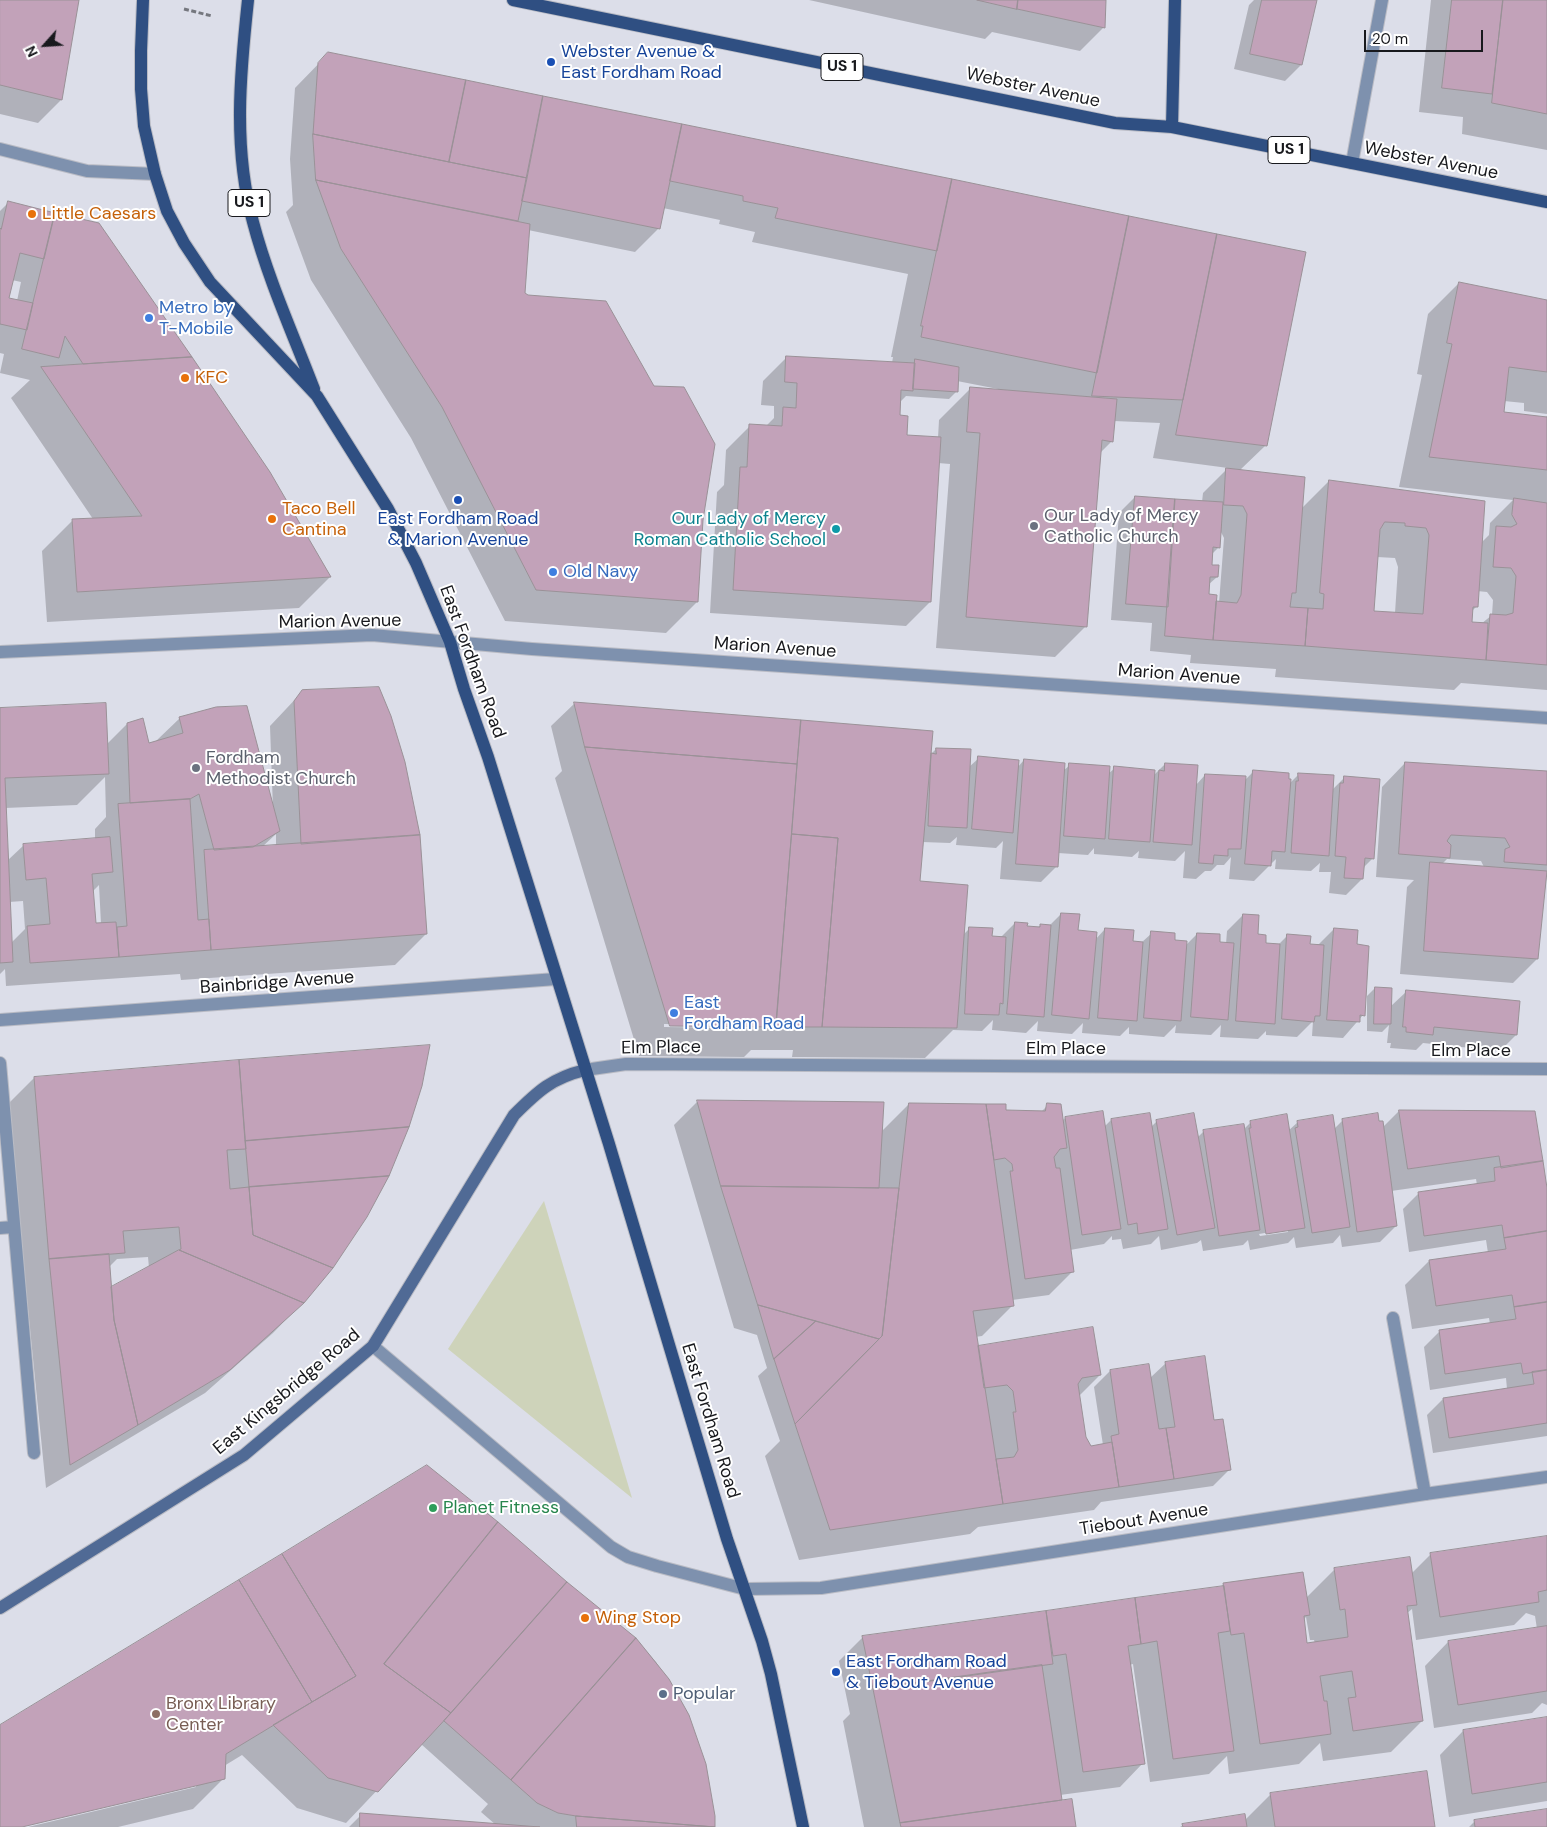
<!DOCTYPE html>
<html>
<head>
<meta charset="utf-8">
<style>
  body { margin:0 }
  #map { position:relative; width:1547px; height:1827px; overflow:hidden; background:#dcdee9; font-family:"DM Sans",sans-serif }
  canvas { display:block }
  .north { position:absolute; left:20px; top:20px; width:50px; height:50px; -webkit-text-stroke:4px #fff; paint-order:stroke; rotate:244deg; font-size:14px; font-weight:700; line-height:20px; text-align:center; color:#18191d }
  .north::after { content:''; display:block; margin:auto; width:18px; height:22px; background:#18191d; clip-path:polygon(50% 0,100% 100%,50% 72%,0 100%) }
  .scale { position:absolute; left:1364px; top:30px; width:119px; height:22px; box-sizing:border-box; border:2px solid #18191d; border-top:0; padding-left:6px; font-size:15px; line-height:18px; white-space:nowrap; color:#18191d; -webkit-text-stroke:4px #fff; paint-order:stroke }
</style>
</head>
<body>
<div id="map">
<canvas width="1547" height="1827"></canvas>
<div class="north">N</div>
<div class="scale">20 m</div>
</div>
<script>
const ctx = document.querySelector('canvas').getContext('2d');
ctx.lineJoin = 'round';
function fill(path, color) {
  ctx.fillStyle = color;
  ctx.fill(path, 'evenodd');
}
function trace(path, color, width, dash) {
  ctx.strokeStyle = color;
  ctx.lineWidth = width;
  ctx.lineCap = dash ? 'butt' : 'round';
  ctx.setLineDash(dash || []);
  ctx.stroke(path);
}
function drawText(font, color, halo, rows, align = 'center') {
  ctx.font = font + ' "DM Sans",sans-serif';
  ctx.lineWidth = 4;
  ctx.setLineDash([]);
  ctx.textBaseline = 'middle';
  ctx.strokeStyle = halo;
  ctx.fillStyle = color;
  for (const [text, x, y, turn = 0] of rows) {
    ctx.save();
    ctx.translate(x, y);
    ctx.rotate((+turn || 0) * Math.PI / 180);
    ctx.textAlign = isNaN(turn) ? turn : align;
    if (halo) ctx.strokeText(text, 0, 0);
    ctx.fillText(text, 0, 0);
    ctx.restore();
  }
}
fill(new Path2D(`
  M544,1201L632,1498L448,1349Z`), '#ced3ba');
fill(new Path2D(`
  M0,0H77L61,100L38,123L0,114Z
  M809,0H1105L1103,28L1080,51L992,32L985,39Z
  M1254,0H1316L1301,65L1285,81L1234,69L1249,5Z
  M1431,0H1547V150L1462,134L1463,117L1419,112Z
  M329,53L1304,253L1265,446L1240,470L1301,509L1329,481L1481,543L1489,535L1490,523L1513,500L1399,487L1422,375L1417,374L1428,314L1459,283L1547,301V414L1524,411V403L1504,401L1503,414L1544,418L1547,416V690L1461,683L1454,690L1275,677L1276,669L1190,663L1191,655L1150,651L1152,623L1111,620L1119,513L1135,497L1202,502L1203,493L1228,468L1153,458L1160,423L1114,421L1112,441L1099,454L1086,626L1055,657L936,648L950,464L938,463L930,602L906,626L710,613L717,492L724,485L726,450L750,426L765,427L774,418V406L761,405L763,381L787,357L892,363L893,357H891L908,274L752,242L755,232L719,224L720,220L663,208L659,228L635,252L528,230L524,294L697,602L666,633L505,621L411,438L311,280L286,212L293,205L290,159L295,88ZM957,381L998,389V391L970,389L939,420L938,438L906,436L898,417L899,403L906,396L949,399L957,391ZM1220,530L1224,538L1219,603L1215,602L1208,595V585L1217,577L1210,566L1211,555L1219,547ZM1377,557L1395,558L1398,567L1395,613L1373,612ZM1477,591L1487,592L1493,600L1492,615L1481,624L1471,623L1472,611L1476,607Z
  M8,203L98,225L269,473L330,577L299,608L47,622L42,551L73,520L93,519L11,398L30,380L0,373L4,354L0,353V211ZM12,280L21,282L17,301L7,299Z
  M302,692L426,934L395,965L181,980L180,974L6,986L5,969L0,974V709L107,744L127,724L148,744L156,741L180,718L273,809L270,726ZM105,777L106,817L95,829V839L24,845L7,861L5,808L77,805ZM276,834V846L262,847ZM99,885L101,924L95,925L92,892ZM23,901L25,929L11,943L9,902Z
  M575,703L931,732L929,756L936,749L969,767L979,758L1017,768L1024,760L1063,771L1070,765L1108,774L1115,768L1153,776L1165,764L1196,785L1205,775L1244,781L1253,772L1290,783L1299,774L1332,790L1344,778L1373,858L1362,869V879L1346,895L1329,893L1331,872H1319L1320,863L1311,871L1275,869L1276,859L1254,881L1229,879L1231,857L1224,865H1217L1211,871H1205L1196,879L1183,878L1185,851L1175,861L1138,858L1139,851L1132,857L1094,854V848L1088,855L1058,853L1057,866L1041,882L1000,879L1003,841L996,848L956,845L957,837L950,843L922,842L919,882L963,935L970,928L991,937L1000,938L1015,923L1026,927L1037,928L1041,925L1049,926L1061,914L1077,931L1095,940L1105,929L1131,943H1141L1152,933L1186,945L1197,934L1218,943L1226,944L1227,931L1243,915L1265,945H1278L1287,936L1309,945H1318L1334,929L1356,945L1363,1015L1343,1038L1312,1036L1313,1021L1297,1037L1266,1035V1031L1258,1039L1220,1037L1221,1025L1211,1035L1175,1033L1176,1025L1164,1037L1129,1034V1027L1120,1036L1082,1033L1083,1023L1072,1034L1037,1031L1038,1021L1026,1033L992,1030L993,1020L982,1031L953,1030L925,1058L792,1057L793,1050H751L744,1057L639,1056L555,778L562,771L551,726ZM664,1024L748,1025V1028L664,1027Z
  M1405,763L1547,772V873L1537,959L1513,983L1400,974L1407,887L1414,880L1376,877L1382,787ZM1447,859L1481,861L1484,867L1442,864Z
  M1375,988L1390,1007L1407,991L1516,1035L1500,1051L1423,1043L1416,1050L1390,1048L1391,1043H1387L1389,1025L1382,1032L1367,1031V996Z
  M34,1078L398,1153L303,1302L273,1333L205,1393L46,1488L26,1289H18L3,1109ZM148,1257L149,1268L110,1290L109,1267L117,1259Z
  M697,1102L883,1104L881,1132L909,1104L1004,1105L1005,1111L1041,1112L1048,1105L1062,1121L1065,1118L1104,1127L1111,1120L1151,1127L1157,1121L1197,1138L1204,1131L1244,1129L1251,1122L1288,1131L1298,1122L1334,1129L1343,1120L1378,1123L1382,1128L1399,1111L1534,1112L1547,1196V1436L1433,1453L1427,1415L1443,1399L1507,1389L1506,1378L1430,1390L1424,1347L1440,1331L1490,1324L1489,1318L1412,1329L1405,1285L1429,1261L1488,1253L1486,1240L1409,1252L1403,1209L1419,1193L1477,1185L1476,1179L1391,1191L1396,1226L1380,1242L1342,1247L1340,1235L1333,1243L1296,1248L1294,1237L1288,1243L1250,1250L1248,1240L1243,1245L1203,1251L1201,1240L1197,1243L1161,1250L1159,1236L1151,1244L1123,1249L1121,1239L1112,1240V1236L1104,1244L1070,1250L1073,1271L1049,1295L1012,1300L1013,1305L982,1336L975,1337L977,1347L1100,1375L1079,1396L1085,1437L1091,1447L1103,1445L1094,1387L1110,1371L1150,1378L1166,1363L1213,1422L1229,1470L1213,1486L1101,1502L1094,1510L978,1527L970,1534L799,1560L765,1456L780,1441L758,1376L767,1368L757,1335L734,1328L674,1125ZM1288,1229V1232L1260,1236L1259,1234ZM852,1364L851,1368L839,1381L837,1379Z
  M498,1523L566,1584L636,1639L656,1662L679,1697L713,1827H349L361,1815L496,1825L481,1812L488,1804L421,1744L346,1823L297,1808L242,1755L224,1766V1778L193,1809L118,1827H28L196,1787V1784L17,1827H0V1727Z
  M1547,1537V1705L1542,1703L1532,1713L1434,1728L1425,1666L1448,1642L1537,1629L1535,1616L1526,1613L1514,1625L1416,1640L1412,1609L1406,1614L1422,1721L1391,1752L1323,1761L1320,1743L1299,1764L1229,1774L1227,1756L1209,1774L1150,1782L1133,1664L1129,1665L1143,1763L1120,1787L1060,1795V1800L1058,1802L1075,1827H864L843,1721L850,1714L839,1661L863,1637L1221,1587L1224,1584L1306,1598L1335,1569L1411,1574L1431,1554ZM1306,1617L1310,1640H1314L1315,1643L1306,1644L1303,1620Z
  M1547,1719V1801L1449,1817L1440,1755L1463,1731Z
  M1271,1794L1434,1827H1180L1183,1825L1245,1820Z
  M1547,1810V1827H1469L1475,1821Z`), '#0003');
const building = new Path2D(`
  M0,0H79L62,100L0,85Z
  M977,0H1018L1017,9Z
  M1018,0H1106L1105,28L1017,9Z
  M1262,0H1317L1302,65L1250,54Z
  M1452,0H1503L1492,94L1442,88Z
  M1503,0H1547V114L1492,103Z
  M328,52L466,80L449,162L313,134L318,63Z
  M466,80L543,96L527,178L449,162Z
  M543,96L682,124L660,229L522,201Z
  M682,124L952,179L937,251L775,218L778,208L743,201V196L670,181Z
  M313,134L527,178L518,221L316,180Z
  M952,179L1129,216L1097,373L921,337L923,326H921Z
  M316,180L530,224L525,293L528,295L606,301L654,386L684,387L715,444L703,520L698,602L536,590L442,407L341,249Z
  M8,201L55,213L44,259L20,253L9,298L33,303L27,330L0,324V228L1,229Z
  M55,213L99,223L192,357L83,364L65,336L59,358L22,349Z
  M1129,216L1217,234L1183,400L1092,396Z
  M1217,234L1306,252L1267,446L1176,435Z
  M1459,282L1547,300V372L1509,367L1504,412L1547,417V470L1429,457L1452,344L1447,343Z
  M786,356L915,363L913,391L901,390L900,415L908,416L907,435L941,437L931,602L733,590L740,467H747L749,424L782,426L783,407L796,408L797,383L785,382Z
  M192,357L270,472L331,577L77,592L72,519L142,516L41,367Z
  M915,359L959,367L958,392L913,389Z
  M970,387L1117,399L1113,442L1102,440L1087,627L966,617L980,433L967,432Z
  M1226,468L1305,477L1296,593H1292L1290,607L1308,608L1305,646L1213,640L1216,601L1237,603L1241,595L1247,514L1243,506L1224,505Z
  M1329,480L1485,501L1478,607H1473L1472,622L1488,623L1486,660L1305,646L1308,608L1323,609L1324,594L1320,593ZM1385,522L1405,523V526L1426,528L1429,535L1423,614L1374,611L1380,530Z
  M1135,496L1175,499L1168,607L1126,604Z
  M1514,498L1547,503V665L1486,660L1490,614L1506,615L1513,613L1516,576L1511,568L1493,567L1496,526L1511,527L1517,524L1512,515Z
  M1175,499L1223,502L1220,548L1213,547L1212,565H1219L1218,577H1210L1209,594L1217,595L1213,640L1165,636Z
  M379,687L391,716L405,762L420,835L301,844L294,701L302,690Z
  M574,702L801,720L797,764L585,747Z
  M106,703L109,774L5,778L13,962L0,963V708Z
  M247,706L280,831L253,847L214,850L199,794L190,799L130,803L127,723L143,718L149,743L183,733L179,717L216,707Z
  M801,720L933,731L920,881L968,885L957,1028L822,1027L838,838L792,834Z
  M585,747L797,764L776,1027L670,1026Z
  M936,748L971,749L967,828L928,826L931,753L936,754Z
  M978,756L1019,760L1013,833L972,829Z
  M1024,759L1065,763L1058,867L1016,864Z
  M1405,762L1547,771V865L1504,862L1505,849L1510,847L1505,838L1451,835L1447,841L1451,845L1450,858L1399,854Z
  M1069,763L1110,766L1105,839L1064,836Z
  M1165,763L1198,765L1192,845L1153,842L1159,770L1164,771Z
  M1114,766L1155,770L1150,842L1109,839Z
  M1253,770L1289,773V779H1291L1285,852L1272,851L1271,866L1245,864Z
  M1298,773L1334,775L1329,856L1291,853L1296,781H1298Z
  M1205,774L1246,776L1241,849H1228V856L1214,855L1213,864L1199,863Z
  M1344,776L1380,779L1374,859L1365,858L1363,879L1344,878L1346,857L1335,856L1340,783H1343Z
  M190,799L198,920L209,919L211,950L119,957L117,927L127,926L118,804Z
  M792,834L838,838L822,1027H776Z
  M420,835L427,934L211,950L204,850Z
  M110,837L113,872L92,874L96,923L116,922L119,957L30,963L27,926L50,924L46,878L26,880L23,844Z
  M1430,862L1547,871L1538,959L1424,951Z
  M1061,913L1080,914L1078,930L1097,932L1089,1019L1052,1015Z
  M1243,914L1259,915L1258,934L1266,935V943L1280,944L1275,1024L1236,1021Z
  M1015,922L1028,923L1027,926L1040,927V924L1051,925L1044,1017L1007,1014Z
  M969,927L993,928L992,936L1006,937L1003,1004L1000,1003L999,1015L965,1014Z
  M1105,928L1134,930L1133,941L1143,942L1137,1021L1098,1018Z
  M1334,928L1358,930L1357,944L1369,946L1365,1016L1360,1015V1022L1327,1020Z
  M1151,931L1175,933V940L1187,941L1181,1021L1144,1018Z
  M1197,933L1220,934V942L1234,943L1228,1020L1191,1017Z
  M1287,934L1311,936L1310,944L1324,945L1320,1016H1315L1314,1022L1282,1019Z
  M1375,987L1392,988L1391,1024H1374Z
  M1406,990L1520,1001L1517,1035L1434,1027L1433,1035L1406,1032V1027H1403Z
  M430,1045L422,1086L409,1127L245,1141L239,1060Z
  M239,1060L246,1149L227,1150L230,1189L249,1187L253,1235L333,1268L304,1303L179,1250L181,1249L179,1227L123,1231L125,1253L49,1259L34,1077Z
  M697,1100L884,1102L879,1188L721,1186Z
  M909,1103L986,1104L1014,1306L973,1311L1003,1504L830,1530L795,1424L882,1336Z
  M1047,1103L1061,1104L1067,1148L1060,1149L1054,1157L1056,1168H1060L1074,1272L1025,1279L1010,1171H1013L1012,1164L1005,1158L994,1160L986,1104H1006V1110L1045,1111Z
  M1399,1110L1535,1111L1543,1161L1501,1168L1499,1156L1408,1169Z
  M1103,1111L1121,1229L1082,1235L1065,1117Z
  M1150,1113L1168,1229L1138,1234L1137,1223L1128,1225L1111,1119Z
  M1194,1113L1215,1228L1177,1235L1156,1120Z
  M1378,1113L1379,1121H1383L1397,1226L1357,1232L1342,1119Z
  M1287,1114L1305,1228L1266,1234L1249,1128H1251L1250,1121Z
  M1333,1115L1350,1227L1312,1233L1295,1128L1298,1127L1297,1121Z
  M1244,1124L1260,1230L1219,1236L1203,1130Z
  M409,1127L389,1176L249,1187L245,1141Z
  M1543,1161L1547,1188V1231L1504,1238L1502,1225L1424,1236L1418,1192L1495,1181L1494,1168Z
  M389,1176L367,1217L333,1268L253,1235L249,1187Z
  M721,1186L899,1188L882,1336L879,1339L758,1305Z
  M1547,1231V1302L1514,1307L1512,1295L1436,1306L1429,1260L1506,1249L1504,1238Z
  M179,1250L304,1303L230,1370L138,1425L114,1320L111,1287Z
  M109,1254L114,1320L138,1425L70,1465L49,1259Z
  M1547,1302V1370L1523,1374L1521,1363L1445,1374L1439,1330L1516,1319L1514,1307Z
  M758,1305L762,1306L816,1321L774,1359Z
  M816,1321L879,1339L795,1424L774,1359Z
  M1093,1327L1101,1375L1082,1378L1078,1384L1086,1437L1091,1446L1112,1442L1119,1487L1003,1504L996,1459L1014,1457L1018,1450L1013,1412H1016L1013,1391L1007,1385L984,1388L978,1346Z
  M1205,1356L1214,1420L1223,1419L1231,1470L1174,1479L1166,1428L1175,1427L1165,1362Z
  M1149,1364L1159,1429L1166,1428L1174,1479L1119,1487L1111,1436L1119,1434L1110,1370Z
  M1547,1370V1423L1449,1438L1443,1398L1534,1384L1532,1372Z
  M427,1465L498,1522L384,1664L451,1713L378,1792L328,1778L273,1725L356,1676L282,1554Z
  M498,1522L567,1582L451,1713L384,1664Z
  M1547,1536V1590L1538,1592L1539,1602L1440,1617L1430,1553Z
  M282,1554L356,1676L312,1702L239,1580Z
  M1410,1557L1417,1605L1407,1606L1423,1721L1353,1731L1348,1698L1356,1697L1352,1671L1320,1676L1324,1701H1327L1331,1734L1260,1744L1244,1633L1231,1635L1223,1583L1303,1572L1310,1615L1304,1616L1307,1643L1348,1637L1345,1609L1340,1610L1334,1568Z
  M239,1580L312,1702L226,1754L225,1779L22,1827H0V1725Z
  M567,1582L636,1638L511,1780L444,1721Z
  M1224,1586L1230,1631L1218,1633L1234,1751L1173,1759L1157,1641L1141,1644L1135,1598Z
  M1135,1598L1141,1644L1128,1646L1145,1764L1083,1772L1066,1654L1053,1656L1046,1611Z
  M1046,1611L1053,1664L873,1689L862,1636Z
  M1547,1626V1691L1458,1705L1448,1641Z
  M636,1638L669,1679L689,1715L706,1764L715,1816V1827L576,1816L558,1813L537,1803L511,1780Z
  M1042,1665L1062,1800L900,1823L873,1689Z
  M1547,1717V1782L1472,1794L1463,1730Z
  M1427,1771L1435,1827H1275L1270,1793Z
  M1072,1799L1076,1827H901L900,1823Z
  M1547,1809V1827H1475L1474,1820Z
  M360,1813L540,1827H360Z
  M1245,1814L1247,1827H1183L1182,1824Z
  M576,1816L715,1827H577Z`);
fill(building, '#c2a2b9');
trace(building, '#9a9197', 1);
const lane = new Path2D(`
  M1352,163L1382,0
  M1393,1318L1425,1494`);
const street = new Path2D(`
  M0,149L87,171L155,174
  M0,652L372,635L532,649L1547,718
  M0,1020L556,979
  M0,1063L34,1453
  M585,1070L626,1064L1547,1069
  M0,1228L13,1227
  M373,1346L611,1547L628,1557L657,1566L745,1589L821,1588L1425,1494L1547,1477`);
const secondary = new Path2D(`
  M0,1608L244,1455L373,1346L514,1115C538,1091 552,1078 585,1070`);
const primary = new Path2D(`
  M143,0L141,51V89L144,126L155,174L167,211L184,243L210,282L317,396L388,509L416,563L450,642L464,689L488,757L609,1144L727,1539L762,1641L771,1674L803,1827
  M248,0C240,74 233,149 253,222C268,279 293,334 314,389
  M513,0L1115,123L1172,127L1547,202
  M1172,127L1175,0`);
trace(lane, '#b9bbc4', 14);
trace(street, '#b9bbc4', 14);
trace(secondary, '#b9bbc4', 14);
trace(primary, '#b9bbc4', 14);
trace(new Path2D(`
  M184,9L212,16`), '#75777e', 3, [5, 2.5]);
trace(lane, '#7e91ae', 12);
trace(street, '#7e91ae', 12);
trace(secondary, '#506a95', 12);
trace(primary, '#2f4f82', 12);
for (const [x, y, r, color] of [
  [551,62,5,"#1a4fb4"],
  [32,214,5,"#e8710a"],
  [149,318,5,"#3f7fe0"],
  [185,378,5,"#e8710a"],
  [458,500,5,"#1a4fb4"],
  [272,519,5,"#e8710a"],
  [1034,526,5,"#6b7280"],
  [836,529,5,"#0f9aa8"],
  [553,572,5,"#3f7fe0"],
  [196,768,5,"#6b7280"],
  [674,1013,5,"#3f7fe0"],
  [433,1508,5,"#2e9e5b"],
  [585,1618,5,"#e8710a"],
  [836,1672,5,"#1a4fb4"],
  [663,1694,5,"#5c6f8a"],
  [156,1714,5,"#8d6e63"]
]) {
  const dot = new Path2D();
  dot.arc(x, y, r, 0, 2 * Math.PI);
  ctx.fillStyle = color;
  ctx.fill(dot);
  trace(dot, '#fff', 2);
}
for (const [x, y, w] of [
  [842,67,42],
  [1289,150,42],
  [249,203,42]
]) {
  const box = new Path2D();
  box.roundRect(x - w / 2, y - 13.5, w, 27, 4);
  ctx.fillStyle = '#fff';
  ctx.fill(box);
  trace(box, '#18191d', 1);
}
drawText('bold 16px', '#18191d', null, [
  ["US 1",842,67],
  ["US 1",1289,150],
  ["US 1",249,203]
]);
drawText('18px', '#164399', '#fff', [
  ["Webster Avenue &",561,52],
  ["East Fordham Road",561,73],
  ["East Fordham Road",458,519,"center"],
  ["& Marion Avenue",458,540,"center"],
  ["East Fordham Road",846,1662],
  ["& Tiebout Avenue",846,1683]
], 'left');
drawText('18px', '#18191d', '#fff', [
  ["Webster Avenue",1033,88,12],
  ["Webster Avenue",1431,161,11],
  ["Marion Avenue",340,622,-1],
  ["Marion Avenue",775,648,4],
  ["East Fordham Road",472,662,70],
  ["Marion Avenue",1179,675,4],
  ["Bainbridge Avenue",277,983,-4],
  ["Elm Place",661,1048,-1],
  ["Elm Place",1066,1049],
  ["Elm Place",1471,1051],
  ["East Kingsbridge Road",287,1392,-40],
  ["East Fordham Road",710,1421,73],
  ["Tiebout Avenue",1144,1520,-9]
]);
drawText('18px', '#c56008', '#fff', [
  ["Little Caesars",42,214],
  ["KFC",195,378],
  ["Taco Bell",282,509],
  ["Cantina",282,530],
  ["Wing Stop",595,1618]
], 'left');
drawText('18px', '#366cbe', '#fff', [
  ["Metro by",159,308],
  ["T-Mobile",159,329],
  ["Old Navy",563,572],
  ["East",684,1003],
  ["Fordham Road",684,1024]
], 'left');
drawText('18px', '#5b616d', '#fff', [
  ["Our Lady of Mercy",1044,516],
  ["Catholic Church",1044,537],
  ["Fordham",206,758],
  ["Methodist Church",206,779]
], 'left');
drawText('18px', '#0d838f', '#fff', [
  ["Our Lady of Mercy",826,519],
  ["Roman Catholic School",826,540]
], 'right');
drawText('18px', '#27864d', '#fff', [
  ["Planet Fitness",443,1508]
], 'left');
drawText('18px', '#4e5e75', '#fff', [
  ["Popular",673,1694]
], 'left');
drawText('18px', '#785e54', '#fff', [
  ["Bronx Library",166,1704],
  ["Center",166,1725]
], 'left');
</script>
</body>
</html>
